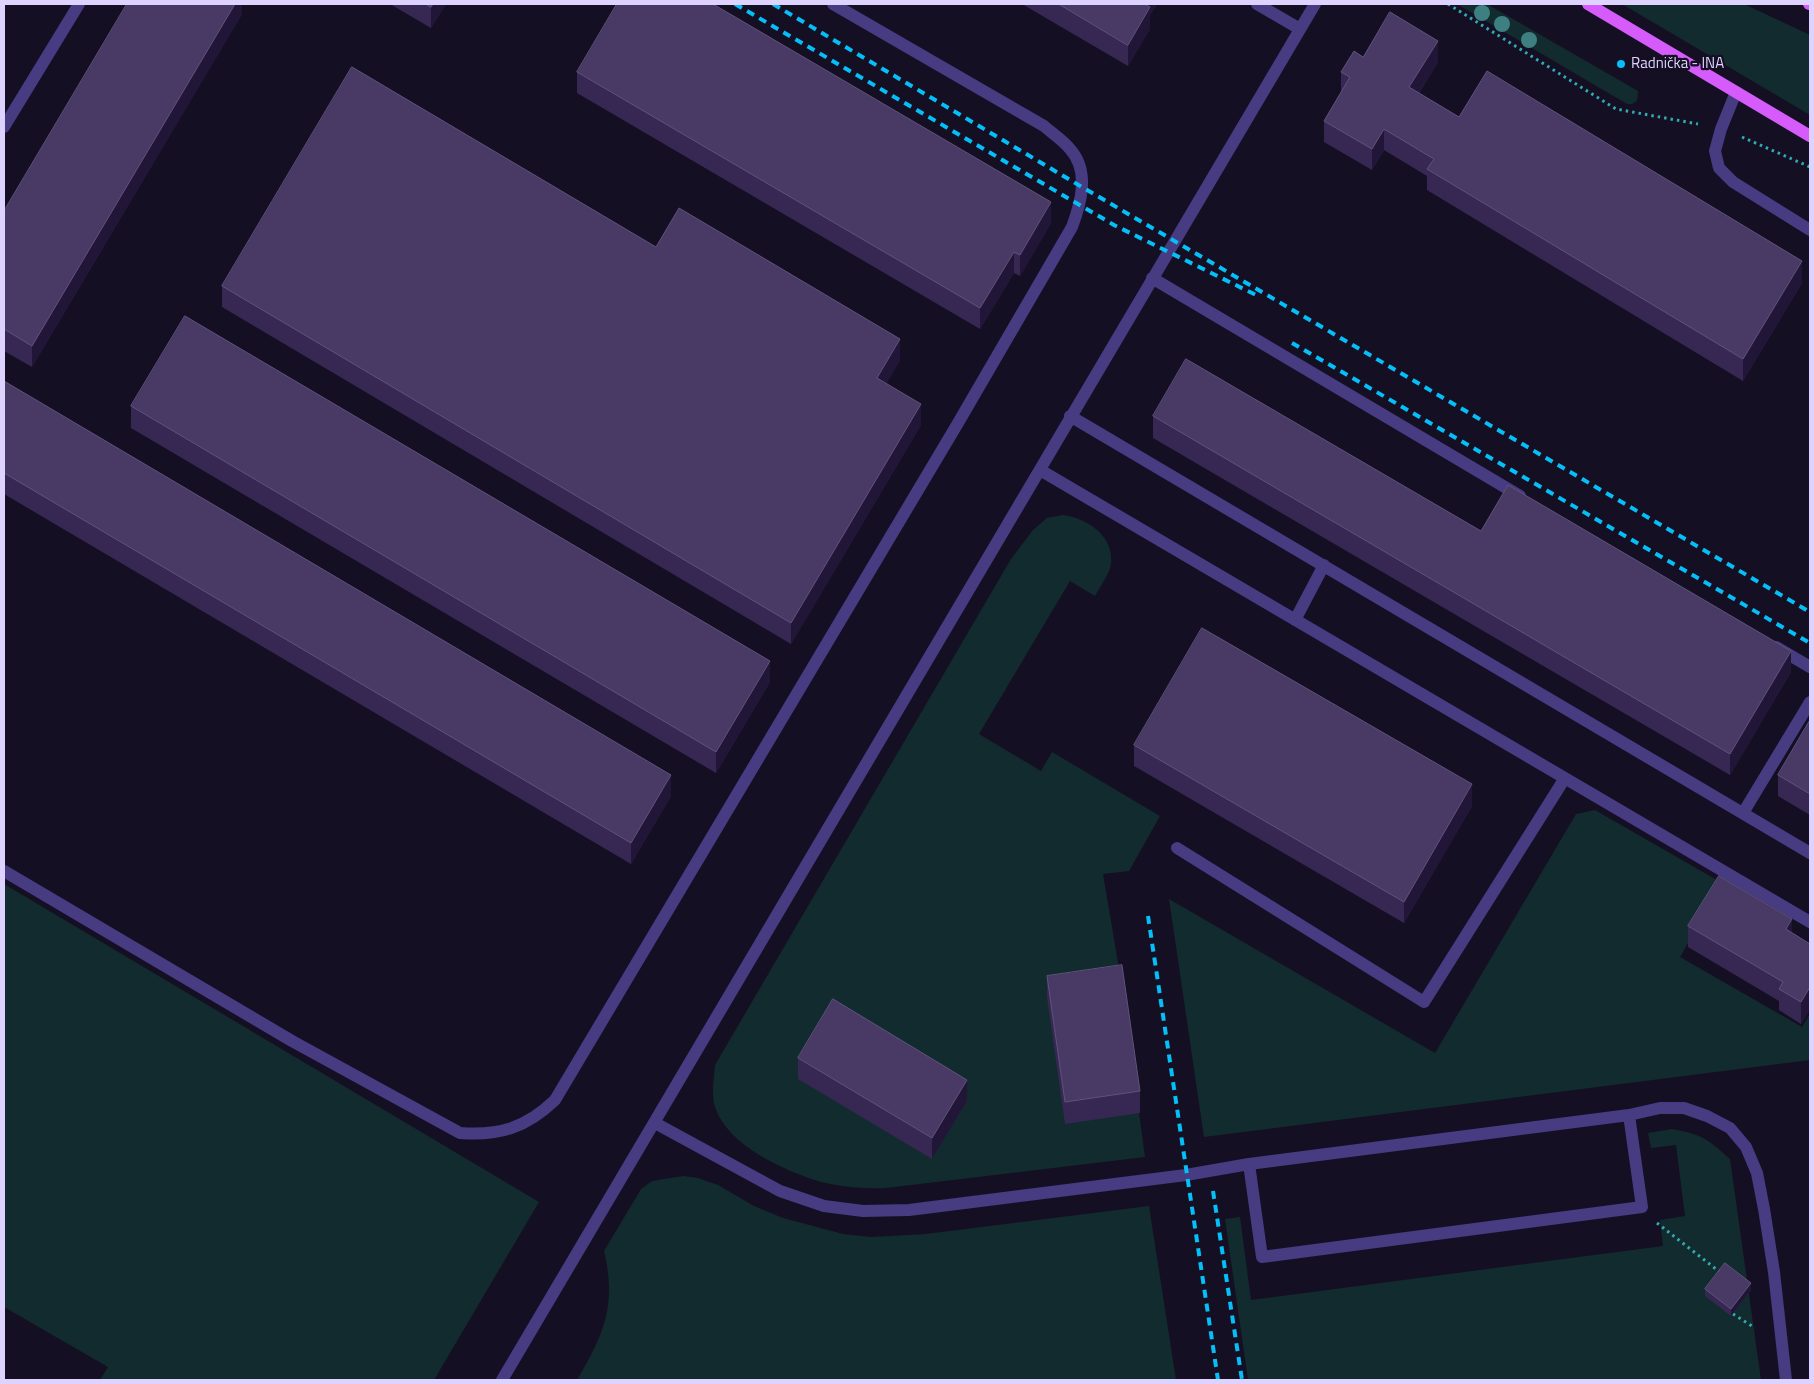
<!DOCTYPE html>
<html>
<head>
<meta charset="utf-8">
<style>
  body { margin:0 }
  #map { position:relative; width:1814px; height:1384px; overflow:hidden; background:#150f24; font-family:"Titillium Web",sans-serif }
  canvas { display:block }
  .frame { position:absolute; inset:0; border:5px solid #ded3fe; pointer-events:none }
</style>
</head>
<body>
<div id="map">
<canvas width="1814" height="1384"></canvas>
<div class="frame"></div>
</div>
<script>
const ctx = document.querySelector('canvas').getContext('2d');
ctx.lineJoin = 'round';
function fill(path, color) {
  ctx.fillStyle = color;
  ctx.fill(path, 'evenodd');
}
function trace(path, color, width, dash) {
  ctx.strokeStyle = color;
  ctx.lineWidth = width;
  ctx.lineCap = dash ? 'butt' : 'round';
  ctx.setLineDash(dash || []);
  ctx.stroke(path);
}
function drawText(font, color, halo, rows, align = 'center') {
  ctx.font = font + ' "Titillium Web",sans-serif';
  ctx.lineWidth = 4.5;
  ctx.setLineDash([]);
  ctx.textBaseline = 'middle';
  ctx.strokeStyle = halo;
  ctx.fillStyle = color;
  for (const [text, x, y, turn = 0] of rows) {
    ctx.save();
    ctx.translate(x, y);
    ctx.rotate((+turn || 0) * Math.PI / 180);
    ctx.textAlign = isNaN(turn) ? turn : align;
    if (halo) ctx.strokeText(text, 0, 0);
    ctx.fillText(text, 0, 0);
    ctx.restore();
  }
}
fill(new Path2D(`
  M1457,4H1487L1638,91L1637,101L1632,104H1627Z
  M1622,4H1744L1810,35V115Z
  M1063,515C1087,518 1114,536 1111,563C1110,574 1100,586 1095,596L1070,581L979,734L1041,771L1052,752L1160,816L1129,871L1103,874L1122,986L1145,1157L886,1188C864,1189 842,1187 821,1182C785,1171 728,1146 715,1107C711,1094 714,1078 715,1065L1011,559L1033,530L1047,518Z
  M1595,810L1722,883L1680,957L1802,1027L1810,1014V1060L1204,1137L1169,899L1435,1053L1576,814Z
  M4,884L539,1202L434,1380H100L108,1367L4,1307Z
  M1672,1129C1701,1134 1708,1139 1730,1159L1761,1380H1248L1225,1219L1240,1217L1251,1300L1663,1246L1660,1220L1685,1216L1676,1145L1651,1148L1648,1133Z
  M683,1176L698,1178L718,1185L754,1206L783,1218L843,1234L871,1237L926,1234L1149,1206L1176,1380H577C604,1334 617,1305 604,1251L641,1189L652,1181Z`), '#122b2e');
trace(new Path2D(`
  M1448,4L1616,109L1698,124
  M1742,137L1810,167
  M1657,1223L1721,1273
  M1733,1314L1755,1328`), '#31aab3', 3, [2.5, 4]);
trace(new Path2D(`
  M1257,4L1300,29
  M1736,92L1721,129L1715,151L1719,168L1733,182L1810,230
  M4,127L79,4
  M1152,278L1520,496
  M1070,416L1810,853
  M1040,470L1810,922
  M1295,620L1324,565
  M1776,647L1810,667
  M1743,813L1810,702
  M1177,848L1424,1002L1565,778
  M4,871L292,1041L460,1133C499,1136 526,1128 555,1100L958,423L1072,227C1081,203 1090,171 1070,149C1063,140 1052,133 1044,126L833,4
  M655,1123L780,1191L824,1206L863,1211L909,1210L1186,1175L1249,1164L1629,1115L1660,1108H1684L1707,1116L1730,1128L1746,1147L1757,1173L1764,1209L1774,1272L1786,1380
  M1249,1164L1262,1257L1642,1207L1629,1115
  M502,1380L1315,4`), '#473b82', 12);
trace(new Path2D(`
  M1588,4L1810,136
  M1809,4H1810`), '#d55cfb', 12);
trace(new Path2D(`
  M735,4L1114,225L1260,297
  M773,4L1082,187L1810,612
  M1292,343L1810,643
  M1148,916L1218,1380
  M1213,1191L1242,1380`), '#05bff8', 4, [8, 6]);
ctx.fillStyle = '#3e8082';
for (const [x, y] of [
  [1482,13],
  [1502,24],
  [1529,40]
]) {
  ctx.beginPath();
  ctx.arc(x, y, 8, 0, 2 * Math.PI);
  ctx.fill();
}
fill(new Path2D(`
  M242,4V14L32,367L4,351V211Z
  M390,4H446L431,28Z
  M1022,4H1157L1150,15V29L1128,66Z
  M1363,57L1438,62L1419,93L1459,117L1802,283L1743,381L1427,190V176L1384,150L1372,170L1324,142V121L1341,92V72Z
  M577,72L1051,223L1020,276L1014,273L980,329L577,93Z
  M656,247L900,360L886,384L921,425L791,644L222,307V286Z
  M4,381L671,796L631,864L4,494Z
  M131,406L770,682L716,773L131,428Z
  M1153,416L1481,531L1791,672L1730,775L1153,438Z
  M1810,720V815L1778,796V775Z
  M1134,745L1472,806L1404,923L1134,766Z
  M1688,926L1792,933L1810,944V1009L1801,1024L1779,1010V1001L1688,947Z
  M1047,976L1140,1091V1113L1065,1124L1047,997Z
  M798,1058L967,1101L932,1159L798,1079Z
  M1705,1289L1751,1290L1731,1316L1705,1296Z`), '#362852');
fill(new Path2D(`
  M235,4H242V14L32,367V346Z
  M433,4H446L431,28V7Z
  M1144,4H1157L1150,15V29L1128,66V45Z
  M1438,41V62L1409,108V87Z
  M1384,129V150L1372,170V149Z
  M1051,202V223L1020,276V255Z
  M1014,252V273L980,329V308Z
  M1802,261V283L1743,381V359Z
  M900,339V360L877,400V378Z
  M921,404V425L791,644V623Z
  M1791,651V672L1730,775V754Z
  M770,661V682L716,773V752Z
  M671,775V796L631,864V843Z
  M1472,784V806L1404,923V902Z
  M1792,919V941L1786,929Z
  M1810,987V1009L1801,1024V1002Z
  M967,1080V1101L932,1159V1138Z
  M1751,1283V1290L1731,1316V1309Z`), '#211638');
const building = new Path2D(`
  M127,4H235L32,346L4,329V211Z
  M426,4H433L431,7Z
  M617,4H713L1051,202L1020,255L1014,252L980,308L577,72Z
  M1059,4H1144L1150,7L1128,45Z
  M1390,12L1438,41L1409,87L1459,117L1487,71L1802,261L1743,359L1427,169L1434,159L1384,129L1372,149L1324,121L1350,77L1341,72L1354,51L1363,57Z
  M352,67L656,247L679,208L900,339L877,378L921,404L791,623L222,286Z
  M185,316L770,661L716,752L131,406Z
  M1186,359L1481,531L1508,485L1791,651L1730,754L1153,416Z
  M4,381L671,775L631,843L4,473Z
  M1202,628L1472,784L1404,902L1134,745Z
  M1810,720V794L1778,775Z
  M1719,876L1792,919L1786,929L1810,944V987L1801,1002L1779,989L1783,982L1688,926Z
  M1122,965L1140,1091L1065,1102L1047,976Z
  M833,999L967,1080L932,1138L798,1058Z
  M1725,1263L1751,1283L1731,1309L1705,1289Z`);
fill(building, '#483a64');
trace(building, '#5f527c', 1);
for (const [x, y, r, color] of [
  [1621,64,5,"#05bff8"]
]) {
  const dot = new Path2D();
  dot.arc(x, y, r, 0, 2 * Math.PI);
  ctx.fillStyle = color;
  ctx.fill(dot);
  trace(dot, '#150f24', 2);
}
drawText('15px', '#ded3fe', '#150f24', [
  ["Radnička - INA",1631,64]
], 'left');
</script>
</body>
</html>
